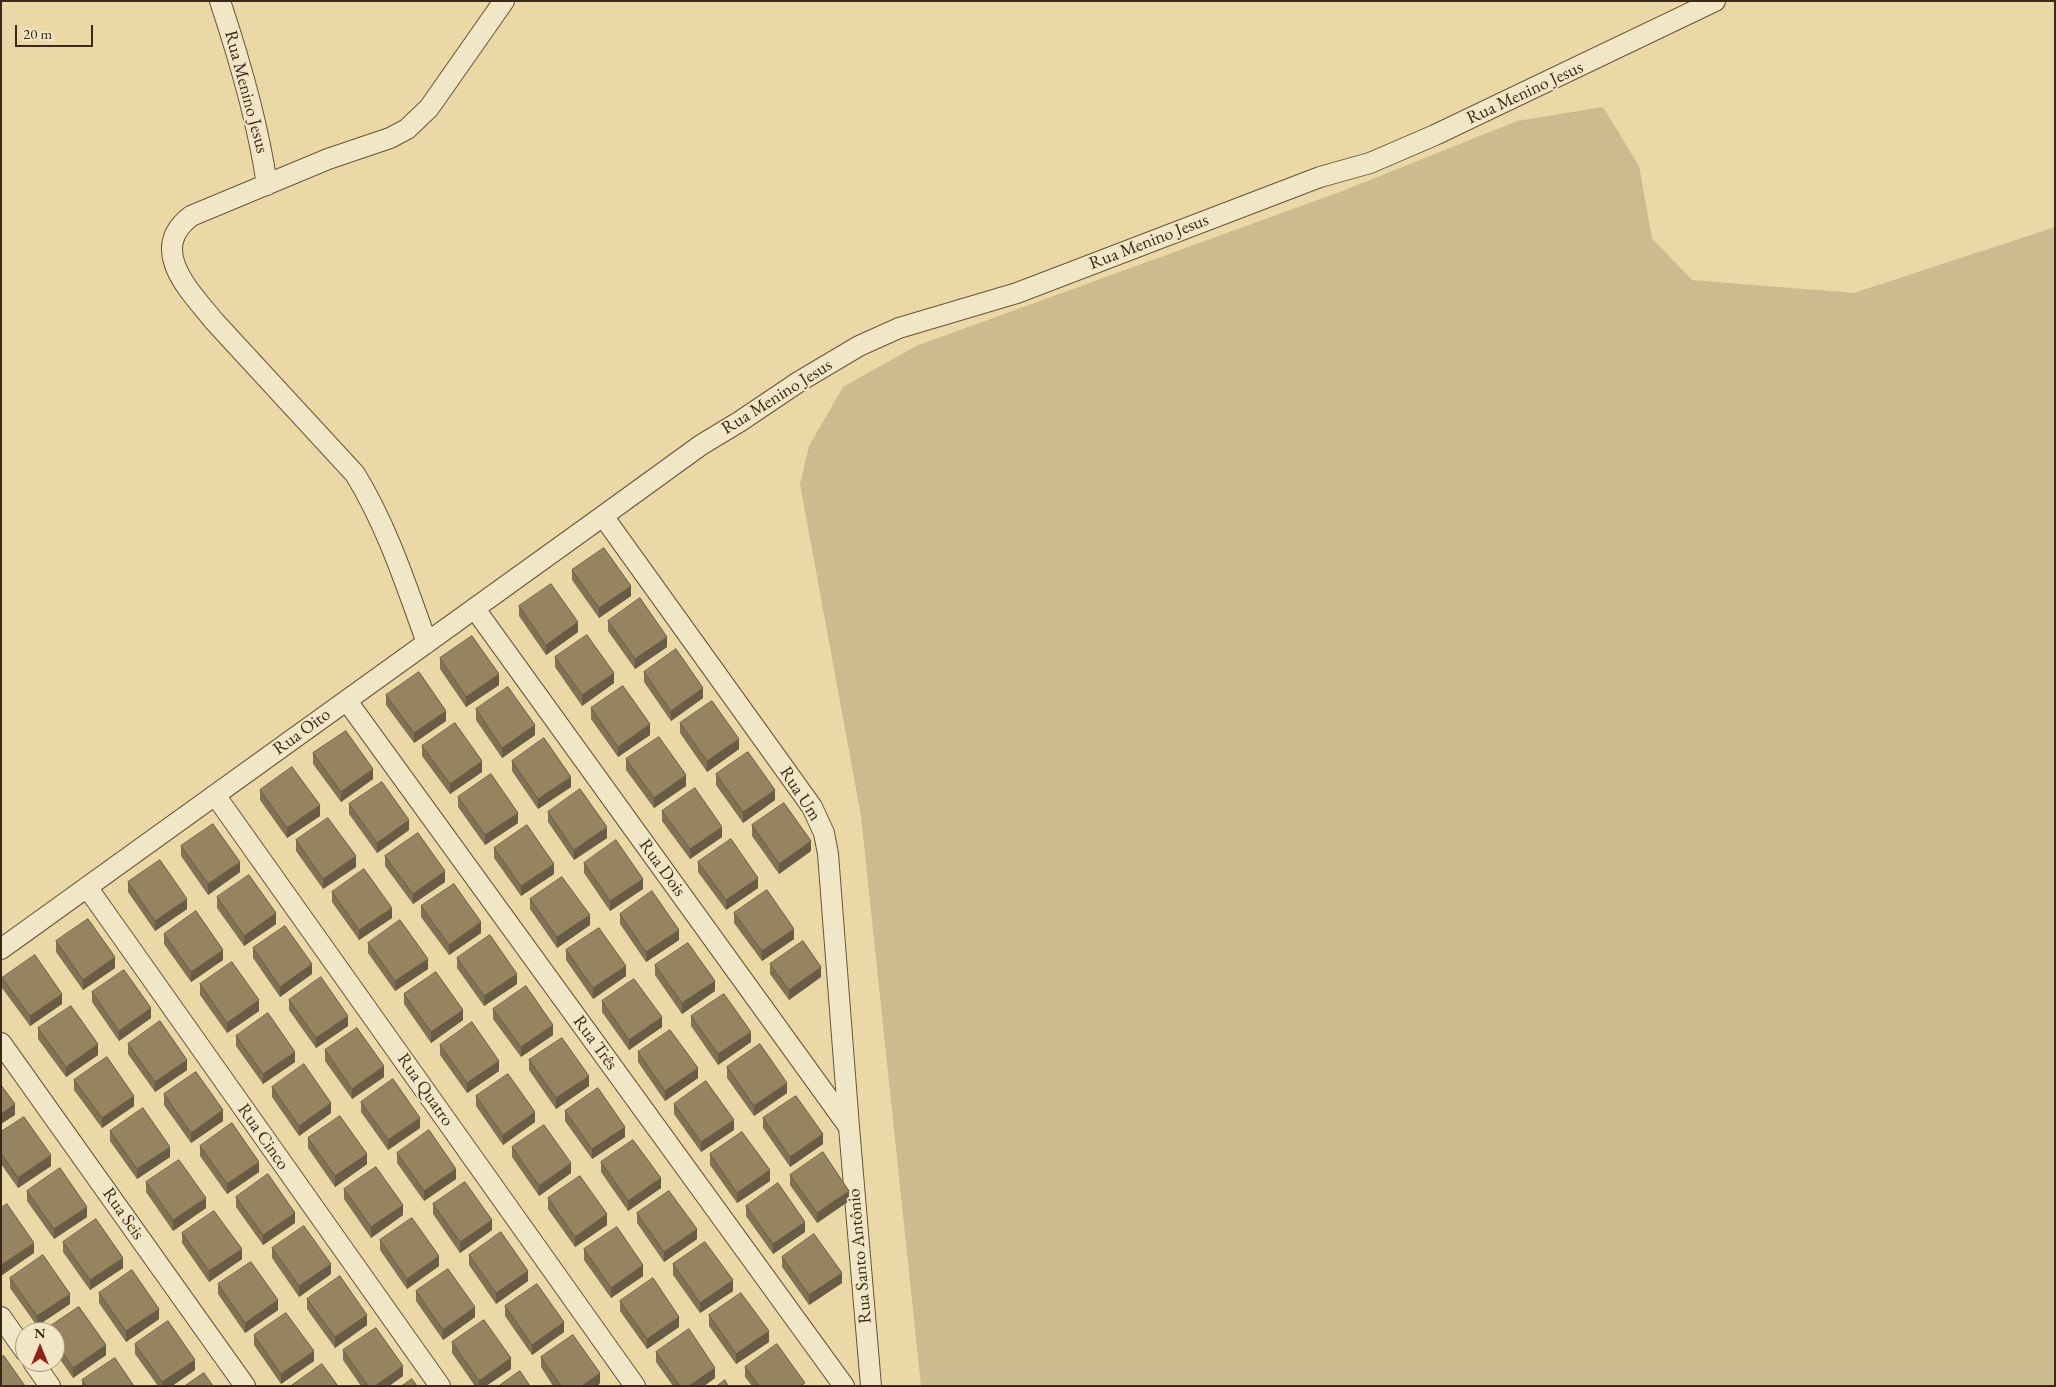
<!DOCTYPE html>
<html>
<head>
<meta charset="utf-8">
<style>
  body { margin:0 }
  #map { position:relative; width:2056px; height:1387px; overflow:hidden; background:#ead9a6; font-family:"EB Garamond",serif }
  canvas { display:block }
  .frame { position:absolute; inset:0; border:2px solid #3b2816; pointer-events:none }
  .north { position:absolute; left:15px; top:1322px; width:50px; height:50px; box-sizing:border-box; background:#f1e6c5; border:1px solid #a89a7f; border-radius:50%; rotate:0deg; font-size:14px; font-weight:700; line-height:20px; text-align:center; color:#3b2816 }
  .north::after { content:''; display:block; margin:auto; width:18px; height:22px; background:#8f2418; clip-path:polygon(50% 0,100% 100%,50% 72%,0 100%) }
  .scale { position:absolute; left:15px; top:25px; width:78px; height:22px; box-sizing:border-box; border:2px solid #3b2816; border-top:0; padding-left:6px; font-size:15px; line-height:18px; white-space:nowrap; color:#3b2816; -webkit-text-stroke:4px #f1e6c5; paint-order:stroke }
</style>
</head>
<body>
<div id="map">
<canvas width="2056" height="1387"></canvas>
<div class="frame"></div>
<div class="north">N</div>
<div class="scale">20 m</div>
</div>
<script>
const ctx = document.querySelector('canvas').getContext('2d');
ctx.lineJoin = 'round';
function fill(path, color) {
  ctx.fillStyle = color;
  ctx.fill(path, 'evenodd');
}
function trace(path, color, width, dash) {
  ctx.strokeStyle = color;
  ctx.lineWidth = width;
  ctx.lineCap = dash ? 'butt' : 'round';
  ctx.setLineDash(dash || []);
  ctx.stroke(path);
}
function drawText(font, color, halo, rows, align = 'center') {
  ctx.font = font + ' "EB Garamond",serif';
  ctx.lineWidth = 4;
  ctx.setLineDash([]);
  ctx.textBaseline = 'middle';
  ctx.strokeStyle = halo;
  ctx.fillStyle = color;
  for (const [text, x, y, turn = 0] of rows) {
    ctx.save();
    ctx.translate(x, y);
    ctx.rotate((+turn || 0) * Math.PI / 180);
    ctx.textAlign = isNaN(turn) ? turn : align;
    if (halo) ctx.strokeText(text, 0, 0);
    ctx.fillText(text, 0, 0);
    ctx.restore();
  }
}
fill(new Path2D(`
  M1603,107L1639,166L1652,238L1692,280L1854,293L2055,227V1386H921L861,816L800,484L809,446L843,387L916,346L1345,190L1517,121Z`), '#ccbb8e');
const street = new Path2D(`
  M220,1C240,61 258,122 267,185
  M603,516L812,807L824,833L828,854L849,1127L871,1386
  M475,609L849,1127
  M427,643C406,585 387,526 355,474L214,321C190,291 147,250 191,216L328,159L390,138L407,129L429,108L504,1
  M347,701L844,1386
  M215,795L635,1386
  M87,887L440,1386
  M1,949L603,516L701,445L739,422L800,381L859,346L899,328L1017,293L1320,177L1370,163L1435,135L1715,1
  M1,1043L245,1386
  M1,1317L25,1351
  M33,1362L50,1386`);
trace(street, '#67543a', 22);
trace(street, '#f1e6c5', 20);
fill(new Path2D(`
  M572,570L631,596L599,618L572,580Z
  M519,606L578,632L546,655L519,616Z
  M608,621L667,647L635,669L608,631Z
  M555,657L614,683L582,706L555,667Z
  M440,658L499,685L466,707L440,669Z
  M644,672L703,698L671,721L644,682Z
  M386,695L446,721L414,743L386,705Z
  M591,708L650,735L618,757L591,719Z
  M476,709L535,735L502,758L476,720Z
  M680,723L739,749L707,772L680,733Z
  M422,746L482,772L450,794L422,756Z
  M313,753L373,779L341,802L313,764Z
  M626,759L686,786L654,808L626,770Z
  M512,761L571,787L538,809L512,771Z
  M716,774L775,800L743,823L716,785Z
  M260,790L320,816L287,838L260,800Z
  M458,797L518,823L485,845L458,807Z
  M349,804L409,830L377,853L349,814Z
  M662,811L722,837L690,859L662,821Z
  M548,812L607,838L574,860L548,822Z
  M752,825L811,851L779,874L752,836Z
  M296,840L356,867L323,889L296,851Z
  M181,846L240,872L208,895L181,856Z
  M494,848L554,874L521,896L494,858Z
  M385,856L445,882L413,904L385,866Z
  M698,862L758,888L726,910L698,872Z
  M584,863L643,889L610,911L584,873Z
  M128,882L187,909L155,931L128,892Z
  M332,892L392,918L359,940L332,902Z
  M217,897L276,924L244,946L217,908Z
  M530,899L590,925L557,948L530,909Z
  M421,906L481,933L449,955L421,917Z
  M734,913L794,939L762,961L734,923Z
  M620,914L679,940L646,962L620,924Z
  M164,934L223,960L191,982L164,944Z
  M56,941L115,968L83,990L56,952Z
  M368,943L428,969L395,991L368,953Z
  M253,948L312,974L280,997L253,958Z
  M566,950L626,976L593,999L566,960Z
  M457,958L517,984L484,1006L457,968Z
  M770,964L821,977L789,1000L770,974Z
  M655,965L715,991L682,1014L655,975Z
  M2,978L62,1004L30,1026L2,988Z
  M200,984L259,1011L227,1033L200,995Z
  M92,992L151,1018L119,1041L92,1002Z
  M404,994L463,1020L431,1043L404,1004Z
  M289,1000L348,1026L316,1048L289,1010Z
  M602,1001L662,1027L629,1050L602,1012Z
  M493,1009L553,1035L521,1057L493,1019Z
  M691,1016L751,1042L718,1065L691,1026Z
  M38,1028L98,1055L66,1077L38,1039Z
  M236,1036L295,1062L263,1084L236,1046Z
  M128,1044L187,1070L155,1092L128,1054Z
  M440,1045L499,1071L467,1093L440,1055Z
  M325,1050L384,1077L352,1099L325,1061Z
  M638,1052L698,1078L665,1101L638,1062Z
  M529,1060L589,1086L556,1109L529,1070Z
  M727,1067L787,1093L754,1116L727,1078Z
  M74,1080L134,1106L102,1128L74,1090Z
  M272,1087L331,1113L299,1136L272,1097Z
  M164,1094L223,1121L191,1143L164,1105Z
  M476,1096L535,1122L503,1145L476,1106Z
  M361,1102L420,1128L388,1150L361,1112Z
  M674,1104L734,1130L701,1152L674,1114Z
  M565,1111L625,1137L592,1159L565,1121Z
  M763,1118L823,1144L790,1167L763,1128Z
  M110,1131L170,1157L137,1179L110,1141Z
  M1,1132L51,1166L18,1188L1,1164Z
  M308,1138L367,1164L335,1187L308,1148Z
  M200,1146L259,1172L227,1194L200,1156Z
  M512,1147L571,1173L539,1196L512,1157Z
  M397,1153L456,1179L424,1201L397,1163Z
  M710,1154L770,1181L737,1203L710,1165Z
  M601,1162L661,1188L628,1211L601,1172Z
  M790,1175L849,1201L817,1223L790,1185Z
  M146,1182L206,1208L173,1231L146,1192Z
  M344,1189L403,1215L371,1238L344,1199Z
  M27,1191L87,1217L54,1239L27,1201Z
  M236,1197L295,1223L263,1245L236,1207Z
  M548,1198L607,1225L575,1247L548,1209Z
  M433,1204L492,1230L460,1253L433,1214Z
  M746,1206L805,1232L773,1254L746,1216Z
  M637,1213L697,1239L664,1262L637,1223Z
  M182,1233L242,1259L209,1282L182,1243Z
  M380,1240L439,1266L407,1289L380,1250Z
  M63,1242L123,1268L90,1290L63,1252Z
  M272,1248L331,1274L299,1297L272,1258Z
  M584,1249L643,1276L611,1298L584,1260Z
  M469,1255L528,1281L496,1304L469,1265Z
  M782,1257L842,1283L809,1305L782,1267Z
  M673,1264L733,1291L700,1313L673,1275Z
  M10,1278L70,1304L37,1326L10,1288Z
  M218,1284L278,1310L245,1333L218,1294Z
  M416,1291L475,1317L443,1340L416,1301Z
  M99,1293L159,1319L126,1342L99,1303Z
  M307,1299L367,1325L335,1348L307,1309Z
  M620,1301L679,1327L647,1349L620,1311Z
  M505,1306L564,1332L532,1355L505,1316Z
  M79,1307L106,1345V1355L73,1378L55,1352V1332H46V1329Z
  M709,1315L769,1342L736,1364L709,1326Z
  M254,1335L314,1361L281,1384L254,1345Z
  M452,1342L511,1369L486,1386H475L452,1353Z
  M135,1344L195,1370L172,1386H158L135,1354Z
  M343,1350L403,1376L389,1386H361L343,1360Z
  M656,1352L715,1378L704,1386H673L656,1362Z
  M541,1357L600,1383L597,1386H553L541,1367Z
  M745,1367L805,1386H752L745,1377Z
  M82,1380L134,1386H82Z`), '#817253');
fill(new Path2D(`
  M631,586V596L599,618V608Z
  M578,622V632L546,655V645Z
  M667,637V647L635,669V659Z
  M614,673V683L582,706V695Z
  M499,674V685L466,707V697Z
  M703,688V698L671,721V711Z
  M446,711V721L414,743V733Z
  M650,724V735L618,757V747Z
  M535,725V735L502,758V748Z
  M739,739V749L707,772V761Z
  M482,761V772L450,794V784Z
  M373,769V779L341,802V792Z
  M686,775V786L654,808V798Z
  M571,777V787L538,809V799Z
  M775,790V800L743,823V812Z
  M320,805V816L287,838V828Z
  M518,813V823L485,845V835Z
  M409,820V830L377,853V843Z
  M607,827V838L574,860V850Z
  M722,827V837L690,859V849Z
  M811,841V851L779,874V864Z
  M356,856V867L323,889V879Z
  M240,862V872L208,895V884Z
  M554,864V874L521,896V886Z
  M445,871V882L413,904V894Z
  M758,878V888L726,910V900Z
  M643,879V889L610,911V901Z
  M187,899V909L155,931V921Z
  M392,908V918L359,940V930Z
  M276,913V924L244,946V936Z
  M590,915V925L557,948V937Z
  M481,922V933L449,955V945Z
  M794,929V939L762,961V951Z
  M679,930V940L646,962V952Z
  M223,950V960L191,982V972Z
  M115,957V968L83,990V980Z
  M428,959V969L395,991V981Z
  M312,964V974L280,997V987Z
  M626,966V976L593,999V988Z
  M821,967V977L789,1000V990Z
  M517,974V984L484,1006V996Z
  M715,981V991L682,1014V1003Z
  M62,994V1004L30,1026V1016Z
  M259,1000V1011L227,1033V1023Z
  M151,1008V1018L119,1041V1031Z
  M463,1010V1020L431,1043V1032Z
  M348,1016V1026L316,1048V1038Z
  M662,1017V1027L629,1050V1040Z
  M553,1025V1035L521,1057V1047Z
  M751,1032V1042L718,1065V1054Z
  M98,1044V1055L66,1077V1067Z
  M295,1052V1062L263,1084V1074Z
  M187,1060V1070L155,1092V1082Z
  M499,1061V1071L467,1093V1083Z
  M384,1066V1077L352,1099V1089Z
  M698,1068V1078L665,1101V1091Z
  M589,1076V1086L556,1109V1098Z
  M787,1083V1093L754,1116V1106Z
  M134,1096V1106L102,1128V1118Z
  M331,1103V1113L299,1136V1126Z
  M15,1104V1115L1,1124V1114Z
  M223,1110V1121L191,1143V1133Z
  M535,1112V1122L503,1145V1135Z
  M420,1118V1128L388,1150V1140Z
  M734,1120V1130L701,1152V1142Z
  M625,1127V1137L592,1159V1149Z
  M823,1134V1144L790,1167V1157Z
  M170,1147V1157L137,1179V1169Z
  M367,1154V1164L335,1187V1176Z
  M51,1155V1166L18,1188V1178Z
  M259,1162V1172L227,1194V1184Z
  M571,1163V1173L539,1196V1186Z
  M456,1169V1179L424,1201V1191Z
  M770,1170V1181L737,1203V1193Z
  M661,1178V1188L628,1211V1201Z
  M849,1191V1201L817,1223V1213Z
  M206,1198V1208L173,1231V1220Z
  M403,1205V1215L371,1238V1227Z
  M87,1207V1217L54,1239V1229Z
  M295,1213V1223L263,1245V1235Z
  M607,1214V1225L575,1247V1237Z
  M492,1220V1230L460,1253V1242Z
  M805,1222V1232L773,1254V1244Z
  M697,1229V1239L664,1262V1252Z
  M34,1243V1253L1,1276V1265Z
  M242,1249V1259L209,1282V1271Z
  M439,1256V1266L407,1289V1279Z
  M123,1258V1268L90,1290V1280Z
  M331,1264V1274L299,1297V1286Z
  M643,1265V1276L611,1298V1288Z
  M528,1271V1281L496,1304V1293Z
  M842,1273V1283L809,1305V1295Z
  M733,1280V1291L700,1313V1303Z
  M70,1294V1304L37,1326V1316Z
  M278,1300V1310L245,1333V1323Z
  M475,1307V1317L443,1340V1330Z
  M159,1309V1319L126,1342V1331Z
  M367,1315V1325L335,1348V1337Z
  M679,1317V1327L647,1349V1339Z
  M564,1322V1332L532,1355V1345Z
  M769,1331V1342L736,1364V1354Z
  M106,1345V1355L73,1378V1368Z
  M314,1351V1361L281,1384V1374Z
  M511,1358V1369L486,1386H479V1381Z
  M195,1360V1370L172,1386H162V1382Z
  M403,1366V1376L389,1386H375Z
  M715,1368V1378L704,1386H689Z
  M600,1373V1383L597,1386H582Z`), '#695c44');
const building = new Path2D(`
  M604,548L631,586L599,608L572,570Z
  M551,584L578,622L546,645L519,606Z
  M640,598L667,637L635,659L608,621Z
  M587,635L614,673L582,695L555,657Z
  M472,636L499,674L466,697L440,658Z
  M676,649L703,688L671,711L644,672Z
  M419,672L446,711L414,733L386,695Z
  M623,686L650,724L618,747L591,708Z
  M508,687L535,725L502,748L476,709Z
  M712,701L739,739L707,761L680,723Z
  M455,723L482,761L450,784L422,746Z
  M346,731L373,769L341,792L313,753Z
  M659,737L686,775L654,798L626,759Z
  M544,738L571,777L538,799L512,761Z
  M748,752L775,790L743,812L716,774Z
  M292,767L320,805L287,828L260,790Z
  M491,774L518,813L485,835L458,797Z
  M382,782L409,820L377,843L349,804Z
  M695,788L722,827L690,849L662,811Z
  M580,789L607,827L574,850L548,812Z
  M784,803L811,841L779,864L752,825Z
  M328,818L356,856L323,879L296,840Z
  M213,824L240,862L208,884L181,846Z
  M527,825L554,864L521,886L494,848Z
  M418,833L445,871L413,894L385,856Z
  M731,839L758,878L726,900L698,862Z
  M616,840L643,879L610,901L584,863Z
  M160,860L187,899L155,921L128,882Z
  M364,869L392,908L359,930L332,892Z
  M249,875L276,913L244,936L217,897Z
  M562,877L590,915L557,937L530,899Z
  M454,884L481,922L449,945L421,906Z
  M767,890L794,929L762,951L734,913Z
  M652,891L679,930L646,952L620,914Z
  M196,911L223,950L191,972L164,934Z
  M88,919L115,957L83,980L56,941Z
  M400,920L428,959L395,981L368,943Z
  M285,926L312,964L280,987L253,948Z
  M599,928L626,966L593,988L566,950Z
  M490,935L517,974L484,996L457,958Z
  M803,941L821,967L789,990L770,964Z
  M688,943L715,981L682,1003L655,965Z
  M35,955L62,994L30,1016L2,978Z
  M232,962L259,1000L227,1023L200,984Z
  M124,970L151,1008L119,1031L92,992Z
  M436,972L463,1010L431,1032L404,994Z
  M321,977L348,1016L316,1038L289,1000Z
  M634,979L662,1017L629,1040L602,1001Z
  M526,986L553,1025L521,1047L493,1009Z
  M724,994L751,1032L718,1054L691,1016Z
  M71,1006L98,1044L66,1067L38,1028Z
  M268,1013L295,1052L263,1074L236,1036Z
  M160,1021L187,1060L155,1082L128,1044Z
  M472,1022L499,1061L467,1083L440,1045Z
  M357,1028L384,1066L352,1089L325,1050Z
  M670,1030L698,1068L665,1091L638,1052Z
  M562,1038L589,1076L556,1098L529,1060Z
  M760,1044L787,1083L754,1106L727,1067Z
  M107,1057L134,1096L102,1118L74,1080Z
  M304,1064L331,1103L299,1126L272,1087Z
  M196,1072L223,1110L191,1133L164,1094Z
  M508,1074L535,1112L503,1135L476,1096Z
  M393,1079L420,1118L388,1140L361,1102Z
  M706,1081L734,1120L701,1142L674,1104Z
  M1,1085L15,1104L1,1114Z
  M598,1088L625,1127L592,1149L565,1111Z
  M796,1096L823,1134L790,1157L763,1118Z
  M143,1108L170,1147L137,1169L110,1131Z
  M340,1116L367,1154L335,1176L308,1138Z
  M24,1117L51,1155L18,1178L1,1153V1132Z
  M232,1123L259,1162L227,1184L200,1146Z
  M544,1125L571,1163L539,1186L512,1147Z
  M429,1130L456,1169L424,1191L397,1153Z
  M742,1132L770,1170L737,1193L710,1154Z
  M633,1140L661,1178L628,1201L601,1162Z
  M823,1152L849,1191L817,1213L790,1175Z
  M179,1160L206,1198L173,1220L146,1182Z
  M376,1167L403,1205L371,1227L344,1189Z
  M60,1168L87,1207L54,1229L27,1191Z
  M268,1174L295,1213L263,1235L236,1197Z
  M580,1176L607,1214L575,1237L548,1198Z
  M465,1182L492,1220L460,1242L433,1204Z
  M778,1183L805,1222L773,1244L746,1206Z
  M669,1191L697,1229L664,1252L637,1213Z
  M7,1204L34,1243L1,1265V1208Z
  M214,1211L242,1249L209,1271L182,1233Z
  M412,1218L439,1256L407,1279L380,1240Z
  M96,1219L123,1258L90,1280L63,1242Z
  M304,1226L331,1264L299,1286L272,1248Z
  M617,1227L643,1265L611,1288L584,1249Z
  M501,1232L528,1271L496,1293L469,1255Z
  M814,1234L842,1273L809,1295L782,1257Z
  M705,1242L733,1280L700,1303L673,1264Z
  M43,1255L70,1294L37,1316L10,1278Z
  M251,1262L278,1300L245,1323L218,1284Z
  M448,1269L475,1307L443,1330L416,1291Z
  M132,1270L159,1309L126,1331L99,1293Z
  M340,1276L367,1315L335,1337L307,1299Z
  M653,1278L679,1317L647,1339L620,1301Z
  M537,1284L564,1322L532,1345L505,1306Z
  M741,1293L769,1331L736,1354L709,1315Z
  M79,1307L106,1345L73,1368L55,1342V1332H48L46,1329Z
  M286,1313L314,1351L281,1374L254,1335Z
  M484,1320L511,1358L479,1381L452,1342Z
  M168,1321L195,1360L162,1382L135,1344Z
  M376,1328L403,1366L375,1386H368L343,1350Z
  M689,1329L715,1368L689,1386H680L656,1352Z
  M573,1335L600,1373L582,1386H561L541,1357Z
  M777,1344L805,1383L800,1386H759L745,1367Z
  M4,1356L25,1386H1V1357Z
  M115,1358L134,1386H86L82,1380Z
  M322,1364L338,1386H291Z
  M520,1371L530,1386H499Z
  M204,1373L213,1386H185Z
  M412,1379L417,1386H402Z
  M725,1380L728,1386H717Z`);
fill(building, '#968461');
trace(building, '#695c44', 1);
drawText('18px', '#3b2816', '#f1e6c5', [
  ["Rua Menino Jesus",246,92,75],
  ["Rua Menino Jesus",1525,93,-25],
  ["Rua Menino Jesus",1149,242,-21],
  ["Rua Menino Jesus",777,397,-32],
  ["Rua Oito",302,732,-36],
  ["Rua Um",800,794,57],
  ["Rua Dois",662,868,54],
  ["Rua Três",595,1043,54],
  ["Rua Quatro",425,1090,55],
  ["Rua Cinco",263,1137,55],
  ["Rua Seis",123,1214,55],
  ["Rua Santo Antônio",860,1256,-95]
]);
</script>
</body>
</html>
